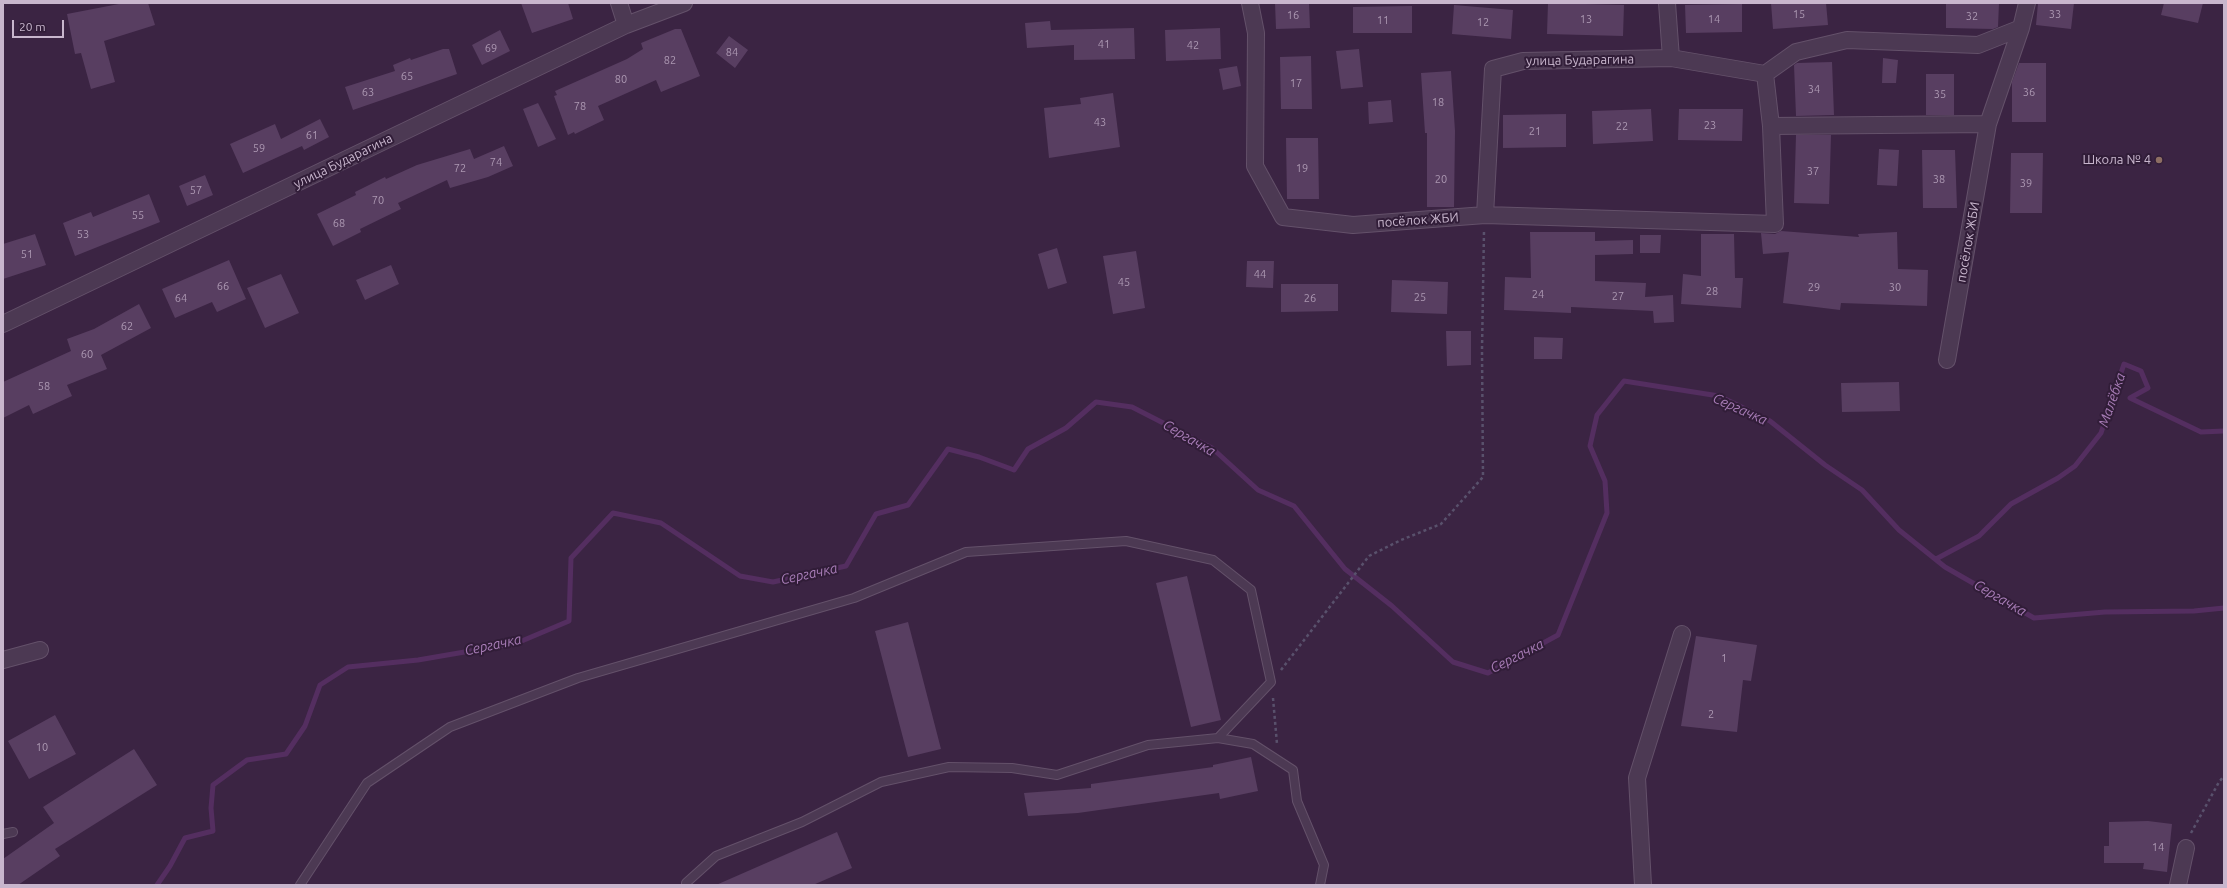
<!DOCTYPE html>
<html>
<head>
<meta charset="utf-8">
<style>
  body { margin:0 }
  #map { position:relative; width:2227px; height:888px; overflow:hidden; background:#3b2443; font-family:Ubuntu,sans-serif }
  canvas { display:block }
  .frame { position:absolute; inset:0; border:4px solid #c8b6cd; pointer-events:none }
  .scale { position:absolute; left:12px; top:20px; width:52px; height:18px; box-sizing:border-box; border:2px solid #c8b6cd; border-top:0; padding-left:5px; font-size:12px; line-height:14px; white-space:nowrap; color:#c8b6cd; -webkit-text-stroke:3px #311d38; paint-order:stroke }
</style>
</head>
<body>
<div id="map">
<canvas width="2227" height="888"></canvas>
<div class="frame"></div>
<div class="scale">20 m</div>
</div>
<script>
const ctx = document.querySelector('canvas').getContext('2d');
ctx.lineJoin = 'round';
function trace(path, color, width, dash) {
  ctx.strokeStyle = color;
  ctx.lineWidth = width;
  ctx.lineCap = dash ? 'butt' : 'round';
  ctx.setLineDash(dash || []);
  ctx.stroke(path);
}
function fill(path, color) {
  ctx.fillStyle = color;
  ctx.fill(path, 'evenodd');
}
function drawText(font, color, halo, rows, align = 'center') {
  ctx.font = font + ' Ubuntu,sans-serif';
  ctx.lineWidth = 4;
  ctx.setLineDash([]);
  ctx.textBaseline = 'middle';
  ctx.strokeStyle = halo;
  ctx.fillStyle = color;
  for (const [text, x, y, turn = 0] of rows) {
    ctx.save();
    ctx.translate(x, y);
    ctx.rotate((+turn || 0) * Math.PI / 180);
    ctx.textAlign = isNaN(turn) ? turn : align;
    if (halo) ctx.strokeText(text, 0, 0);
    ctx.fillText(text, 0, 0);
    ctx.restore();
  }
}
trace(new Path2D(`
  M1936,559L1979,536L2011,504L2058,478L2075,466L2101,433L2124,364L2141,371L2148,388L2130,398L2201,432L2224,431
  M157,885L170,866L185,838L213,831L211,808L213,785L247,760L286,754L305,726L320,685L348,667L418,660L517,643L569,621L571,558L613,513L661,523L740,576L773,582L846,566L876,514L908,505L948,449L979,457L1014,470L1028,449L1066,428L1096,402L1132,407L1212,448L1258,490L1294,506L1345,569L1392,606L1453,662L1488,673L1558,635L1607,513L1605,481L1590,446L1597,415L1624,381L1719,396L1770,421L1825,465L1862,490L1899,530L1945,567L2034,618L2105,612L2194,611L2224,608`), '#542e60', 5);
fill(new Path2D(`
  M124,3H148L155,25L104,41L115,82L91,89L81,53L75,54L67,14Z
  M521,3H568L573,19L532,33Z
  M1275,3H1309L1310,28L1276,29Z
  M1548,3L1624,5L1623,36L1547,34Z
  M1771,3H1826L1828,25L1773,29Z
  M1946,3H1999L1998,27L1993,29L1946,28Z
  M2038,3H2074L2071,29L2036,25Z
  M2164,3H2203L2198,23L2161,15Z
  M1742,4V32L1686,33L1685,5Z
  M1454,5L1513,10L1511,39L1452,34Z
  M1412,6V33H1353V7Z
  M1050,21L1051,30L1134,28L1135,59L1074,60V45L1027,48L1025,23Z
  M1220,28L1221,59L1166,61L1165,30Z
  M675,29H681L700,76L661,92L656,80L598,106L604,120L575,134L574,132L568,135L554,96L557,95L555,91L627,59L643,49L641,43Z
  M500,30L510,51L482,65L472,45Z
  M729,36L748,50L735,68L716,53Z
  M443,49H449L457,74L353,110L345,87L395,71L393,65L410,58L411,60Z
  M1359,49L1363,87L1341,89L1336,51Z
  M1311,56L1312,109H1281L1280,57Z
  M1883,58L1898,60L1896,83H1882Z
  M1832,62L1834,115L1796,116L1794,65L1797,63Z
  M2019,63H2046V122H2012V82Z
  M1237,66L1241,86L1223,90L1219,69Z
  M1451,71L1455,131L1454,207H1427V133H1425L1421,73Z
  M1926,74H1954V115H1926Z
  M1113,93L1120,147L1049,158L1044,108L1081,104L1080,98Z
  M1391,100L1393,122L1369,124L1368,102Z
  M538,103L556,139L538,147L523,109Z
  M1651,109L1653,141L1593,144L1592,111Z
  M1679,109H1743L1742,141L1678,140Z
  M1566,114V147L1503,148V115Z
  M320,119L329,137L304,150L302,146L243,173L230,144L275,124L281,139Z
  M1796,135H1831L1829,204L1794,203Z
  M1286,138H1318L1319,199H1287Z
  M504,146L513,166L488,177L450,188L447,180L398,203L401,209L360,229L361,232L333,246L317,214L356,195L355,192L385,177L386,179L417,165L470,149L474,159Z
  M1879,149L1899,150L1897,186L1877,185Z
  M1922,150H1955L1957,208H1923Z
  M2011,153H2043L2042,213H2010Z
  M205,175L213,195L187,206L179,186Z
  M149,194L160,222L75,256L63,223L91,212L93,217Z
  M1781,231L1859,237L1858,234L1897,232L1898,269L1928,270L1927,306L1841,303L1840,310L1783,303L1789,252L1763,254L1761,233L1775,234Z
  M1530,232H1595V241L1633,240V254L1595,255V281L1646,283L1645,297L1673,295L1674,322L1654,323L1653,311L1571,307V313L1504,310L1505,277L1531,278Z
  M35,234L46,265L3,279V244Z
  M1701,234H1734L1735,278H1743L1741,308L1681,304L1683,274L1701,276Z
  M1640,235H1661L1660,253H1640Z
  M1057,248L1067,283L1048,289L1038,254Z
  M1136,251L1145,308L1113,314L1103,256Z
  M229,260L246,299L217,312L212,302L175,318L162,289Z
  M1247,261H1274L1273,288L1246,287Z
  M391,265L399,284L365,300L356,280Z
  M281,274L299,313L265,328L247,288Z
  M1392,280L1448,282L1447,314L1391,312Z
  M1281,284H1338V311L1281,312Z
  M139,304L151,328L101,355L107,369L67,385L72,396L33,414L29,405L3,418V382L71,351L67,339L94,329Z
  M1446,331H1471V365L1447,366Z
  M1534,337L1563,338L1562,359H1534Z
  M1899,382L1900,411L1842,412L1841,383Z
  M1187,576L1221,720L1191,727L1156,583Z
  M908,622L941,749L908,757L875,631Z
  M1696,636L1757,645L1751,681L1743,680L1737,732L1681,726Z
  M55,715L76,754L29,779L8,741Z
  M134,749L157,785L55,849L60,856L18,885H3V859L54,823L43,807Z
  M1251,757L1258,791L1220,799L1219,793L1078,813L1028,816L1024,793L1091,788V784L1213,767V765Z
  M2148,821L2172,824L2167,872L2143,869L2144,863H2104V846H2109V822Z
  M837,832L852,868L813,885H716Z`), '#583e61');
const service = new Path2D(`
  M3,834L13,832
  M300,885L367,783L450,727L578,678L854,598L966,552L1126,541L1213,560L1251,590L1271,682L1218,738
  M686,885V883L716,856L802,822L881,782L949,767L1012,768L1057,775L1148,745L1218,738L1253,744L1293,770L1297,801L1324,865L1320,885`);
const minor = new Path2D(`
  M619,3L626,25
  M1250,3L1256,33L1255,166L1283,217L1353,225L1485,215L1775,224L1771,126L1765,74L1671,58L1523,61L1493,69L1485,215
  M1667,3L1671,58
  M1765,74L1796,52L1847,40L1978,45L2021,28L2027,3
  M1771,126L1988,124L2021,28
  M3,324L626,25L684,3
  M1947,360L1988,124
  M3,660L40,650
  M1643,885L1637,778L1682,634
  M2178,885L2186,848`);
trace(service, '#64516a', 10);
trace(minor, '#64516a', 18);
trace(new Path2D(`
  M1281,670L1369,556L1401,540L1441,524L1483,477L1482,350L1484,231
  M1273,698L1277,744
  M2191,833L2219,782L2224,776`), '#59516c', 2.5, [3, 3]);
trace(service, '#4c3953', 8);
trace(minor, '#4c3953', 16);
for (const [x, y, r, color] of [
  [2159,160,4,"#8d6e63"]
]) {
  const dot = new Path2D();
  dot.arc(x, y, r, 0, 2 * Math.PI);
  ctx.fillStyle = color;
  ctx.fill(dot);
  trace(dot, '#311d38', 1.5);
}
drawText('11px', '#ac98b2', null, [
  ["15",1799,14],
  ["33",2055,14],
  ["16",1293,15],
  ["32",1972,16],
  ["13",1586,19],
  ["14",1714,19],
  ["11",1383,20],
  ["12",1483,22],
  ["41",1104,44],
  ["42",1193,45],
  ["69",491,48],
  ["84",732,52],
  ["82",670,60],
  ["65",407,76],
  ["80",621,79],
  ["17",1296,83],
  ["34",1814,89],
  ["63",368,92],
  ["36",2029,92],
  ["35",1940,94],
  ["18",1438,102],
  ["78",580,106],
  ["43",1100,122],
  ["23",1710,125],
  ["22",1622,126],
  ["21",1535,131],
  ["61",312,135],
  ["59",259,148],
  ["74",496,162],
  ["72",460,168],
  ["19",1302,168],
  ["37",1813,171],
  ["20",1441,179],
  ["38",1939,179],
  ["39",2026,183],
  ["57",196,190],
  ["70",378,200],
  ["55",138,215],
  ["68",339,223],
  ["53",83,234],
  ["51",27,254],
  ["44",1260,274],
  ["45",1124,282],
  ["66",223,286],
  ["29",1814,287],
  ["30",1895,287],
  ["28",1712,291],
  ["24",1538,294],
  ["27",1618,296],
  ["25",1420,297],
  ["64",181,298],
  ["26",1310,298],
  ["62",127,326],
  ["60",87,354],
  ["58",44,386],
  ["1",1724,658],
  ["2",1711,714],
  ["10",42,747],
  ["14",2158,847]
]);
drawText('13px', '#c8b6cd', '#311d38', [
  ["улица Бударагина",1580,60,-1],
  ["улица Бударагина",343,161,-26],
  ["посёлок ЖБИ",1418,220,-4],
  ["посёлок ЖБИ",1968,242,-80]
]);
drawText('13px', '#c8b6cd', '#311d38', [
  ["Школа № 4",2151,160]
], 'right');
drawText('italic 14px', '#a77cb6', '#311d38', [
  ["Малёбка",2112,400,-71],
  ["Сергачка",1740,409,24],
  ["Сергачка",1189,438,30],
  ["Сергачка",809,574,-12],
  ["Сергачка",2000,598,30],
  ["Сергачка",493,645,-12],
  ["Сергачка",1517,656,-27]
]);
</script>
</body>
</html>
